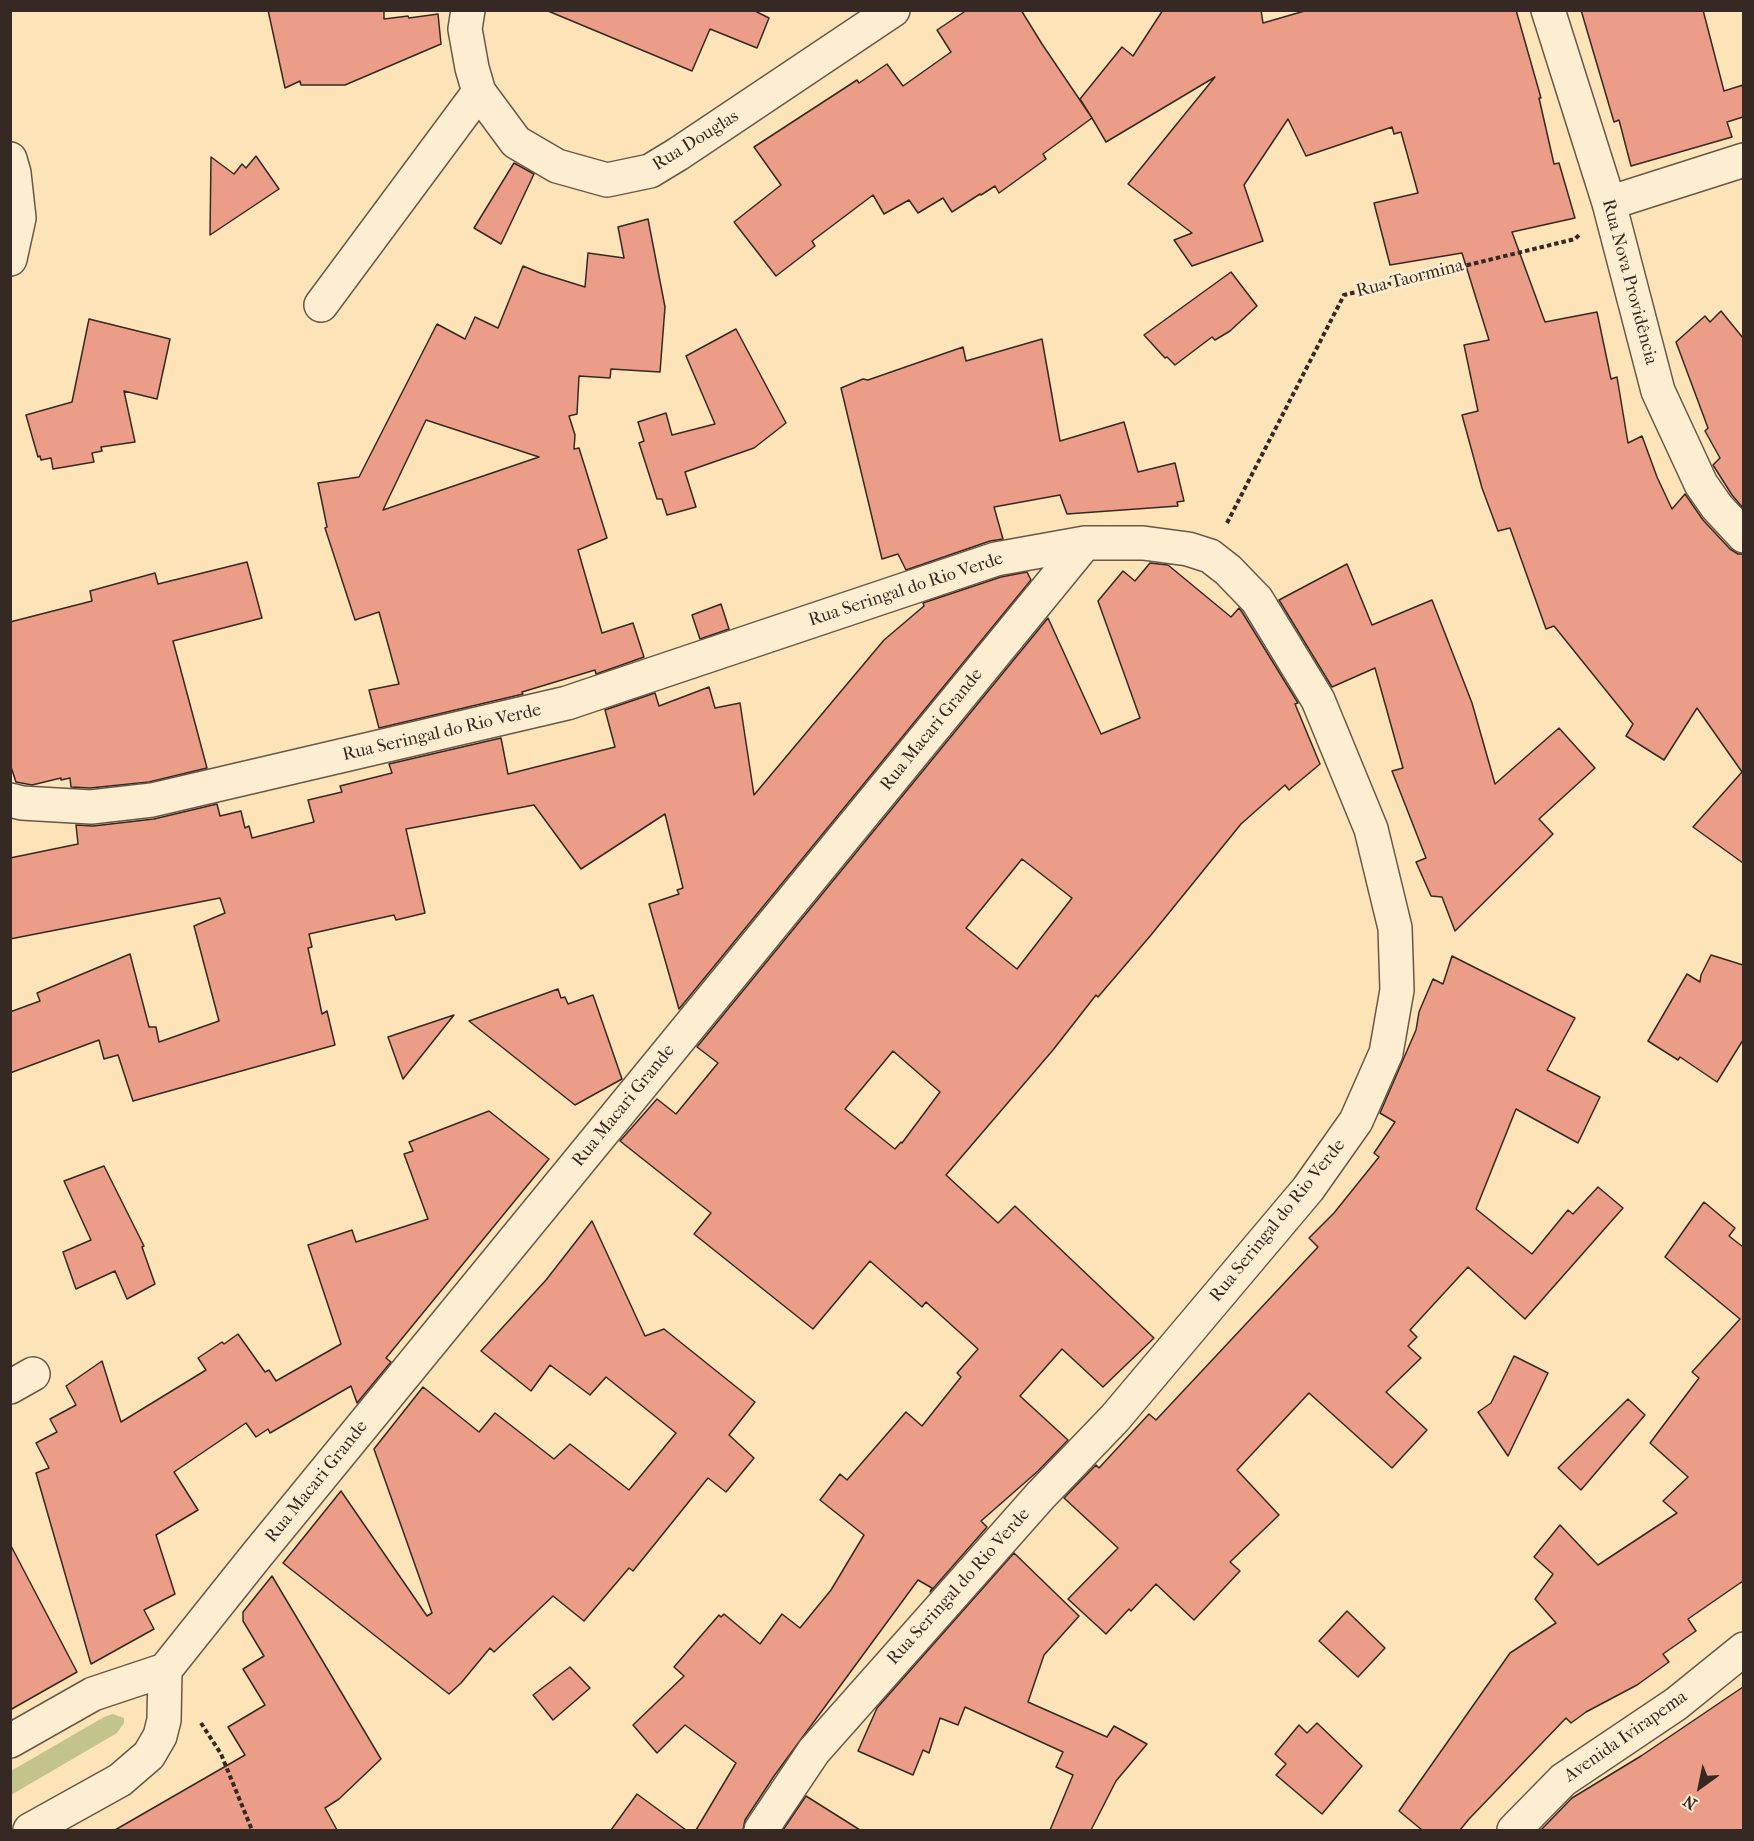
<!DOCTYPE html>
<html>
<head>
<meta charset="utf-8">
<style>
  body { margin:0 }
  #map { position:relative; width:1754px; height:1841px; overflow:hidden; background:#fce4b8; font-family:"IM FELL French Canon",serif }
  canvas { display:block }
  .frame { position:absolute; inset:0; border:12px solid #362923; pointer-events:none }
  .north { position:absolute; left:1670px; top:1757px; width:60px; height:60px; -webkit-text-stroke:4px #fdedd1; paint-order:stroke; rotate:213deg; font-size:16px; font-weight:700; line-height:24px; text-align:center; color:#362923 }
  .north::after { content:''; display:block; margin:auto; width:21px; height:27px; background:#362923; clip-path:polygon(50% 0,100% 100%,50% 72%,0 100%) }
</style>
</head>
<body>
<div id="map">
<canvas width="1754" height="1841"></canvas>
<div class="frame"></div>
<div class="north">N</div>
</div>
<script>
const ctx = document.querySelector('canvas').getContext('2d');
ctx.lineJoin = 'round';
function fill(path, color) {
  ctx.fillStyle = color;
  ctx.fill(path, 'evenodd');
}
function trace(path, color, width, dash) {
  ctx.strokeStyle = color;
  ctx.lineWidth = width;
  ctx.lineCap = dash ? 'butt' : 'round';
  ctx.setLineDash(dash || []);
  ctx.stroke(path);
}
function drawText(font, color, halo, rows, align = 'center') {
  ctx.font = font + ' "IM FELL French Canon",serif';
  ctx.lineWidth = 5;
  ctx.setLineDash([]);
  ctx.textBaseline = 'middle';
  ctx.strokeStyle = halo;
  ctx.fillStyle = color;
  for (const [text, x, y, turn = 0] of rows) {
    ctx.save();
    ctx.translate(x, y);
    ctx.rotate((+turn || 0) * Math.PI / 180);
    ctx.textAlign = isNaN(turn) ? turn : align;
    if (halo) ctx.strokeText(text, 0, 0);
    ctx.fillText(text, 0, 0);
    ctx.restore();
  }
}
fill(new Path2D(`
  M113,1714L124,1718V1723L117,1733L11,1795V1771L104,1717Z`), '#c3c38c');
const building = new Path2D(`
  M268,10H384V19L408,16L409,18L438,14L441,44L345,85H301L300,81L285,88Z
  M753,10L769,18L757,48L710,29L692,71L548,11Z
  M967,10H1021L1042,44L1092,118L1080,99L1122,47L1133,56L1163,10H1261L1263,23L1308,10H1516L1541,98H1539L1554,164L1559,163L1575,218L1512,232L1545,322L1597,312L1611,379L1617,377L1628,443L1642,436L1657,477L1672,509L1685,494L1703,520L1730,549L1738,554H1743V863L1693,827L1742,772L1697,708L1664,760L1626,736L1633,724L1554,626L1546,629L1510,528L1498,531L1482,488L1462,415L1478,411L1464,345L1489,340L1462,253L1390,265L1374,203L1418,193L1401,132L1394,134L1392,127L1306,156L1288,119L1244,185L1263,241L1192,266L1174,240L1192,233L1128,184L1215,77L1106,142L1092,118L1043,154L1046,159L999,193L995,186L981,195L980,194L952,212L943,198L918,213L909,200L884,214L873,195L812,241L815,246L776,276L734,222L781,185L754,147L857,80L859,83L887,64L903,86L951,52L937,30Z
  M1581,10H1703L1724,91L1743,85V117L1727,122L1732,137L1631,166L1619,120L1614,122Z
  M256,156L279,189L210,235L211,157L234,174L242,164L246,168Z
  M514,163L534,174L501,244L474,228Z
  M648,219L665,307L660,372L611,369L610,378L579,376L577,414L569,416L575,435L574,449L579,448L607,538L578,550L602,633L633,623L644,657L596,674L595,670L522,692L523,694L379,728L369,690L399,684L379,612L355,620L325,528L327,527L318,483L359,477L437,324L465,339L475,317L498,328L523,266L540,273L585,287L588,253L624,258L618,227ZM426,420L539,457L383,510Z
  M1231,272L1257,306L1230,331L1215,340L1212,337L1175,365L1167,357L1165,358L1144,335Z
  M1721,311L1743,338V508L1732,495L1713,465L1720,458L1705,431L1708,428L1676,342L1705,316L1710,322Z
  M89,319L170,339L157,399L124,391L135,442L101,447L102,451L92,453L94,462L53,469L51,458L41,460L40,456L38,457L26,415L72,402Z
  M736,329L786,423L754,448L685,472L696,507L667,515L662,499H657L639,443L644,441L638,422L666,413L672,435L715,424L686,356Z
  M1042,339L1060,441L1124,422L1138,472L1175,463L1184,501L1177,502L1178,506L1067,514L1060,495L994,507L1003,539L990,541L906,570L898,554L882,559L841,388L863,379L868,380L963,347L966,361Z
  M247,562L262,618L173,641L207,768L149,782L90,788L71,787L70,778L61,780V778L32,785L16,782L10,764V622L92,601L90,591L155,573L158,584Z
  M1150,563L1168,565L1231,617L1239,608L1242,612L1298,703L1295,704L1320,764L1289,790L1285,785L1241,824L1151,935L1098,997L1096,995L1053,1050L946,1175L998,1223L1015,1206L1154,1338L1103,1387L1062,1349L1020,1396L1068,1440L1038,1471L981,1521L987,1527L930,1592L932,1588L918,1580L774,1776L745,1820L743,1830H696L736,1763L685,1725L657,1753L633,1725L684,1676L674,1667L719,1615L721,1617L724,1614L760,1644L782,1614L800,1628L831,1590L864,1535L820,1500L840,1474L847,1480L906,1412L922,1426L961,1377L957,1373L978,1349L926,1302L922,1307L870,1261L813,1329L694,1234L711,1213L620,1141L657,1099L676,1114L718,1063L697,1047L1048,618L1101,734L1140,718L1098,601L1123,571L1135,581ZM1022,859L1072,898L1017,969L966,928ZM893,1051L940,1092L902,1143L901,1142L895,1149L845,1109Z
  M1347,564L1372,625L1432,600L1472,703L1495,784L1559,728L1595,768L1539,819L1553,834L1455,931L1442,897L1431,896L1416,862L1426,858L1392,771L1403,768L1375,668L1332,687L1279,600Z
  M1027,572L1031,580L679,1009L649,904L679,894L677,890L683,888L665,814L581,869L534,805L406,829L425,913L396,920L394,915L309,934L312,947L308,948L322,1014L327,1011L335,1045L133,1101L118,1055L104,1059L99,1040L10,1073V1012L40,1001L37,993L130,954L149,1027H156L159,1042L219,1021L194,926L225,913L220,898L10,939V858L78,844L76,825L93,826L154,819L217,804L220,816L241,811L245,828L249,826L252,838L314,822L308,800L342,792L340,786L392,773L389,764L501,738L508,774L615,747L605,710L655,693L659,706L709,687L715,708L740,703L754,795L884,640L924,606L923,603L1001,577Z
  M721,604L729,629L700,639L692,615Z
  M1711,955L1743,965V1040L1717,1082L1680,1057L1678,1060L1648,1041L1687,974L1700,982L1701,975Z
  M1452,956L1575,1018L1547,1070L1600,1097L1578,1143L1516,1109L1476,1209L1532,1254L1568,1210L1573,1214L1598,1187L1623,1208L1525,1319L1468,1267L1410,1330L1417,1337L1408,1346L1421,1358L1386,1392L1427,1430L1392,1468L1309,1393L1237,1470L1279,1515L1230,1562L1240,1571L1194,1620L1156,1584L1131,1611L1129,1609L1106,1634L1068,1599L1118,1548L1064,1498L1096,1465L1099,1468L1149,1414L1156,1420L1318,1247L1309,1238L1334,1213L1379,1157L1374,1153L1395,1122L1380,1113L1416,1030L1419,1012L1433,979L1443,984Z
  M558,989L561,998L565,997L568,1004L593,995L622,1079L575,1105L469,1021Z
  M454,1015L403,1079L388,1037Z
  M489,1111L549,1159L386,1358L391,1362L357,1403L351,1386L270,1433L268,1429L256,1437L246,1423L174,1472L198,1510L156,1535L175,1594L144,1610L154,1629L91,1664L36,1473L49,1468L36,1443L57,1432L50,1419L76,1405L66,1386L102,1361L121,1422L206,1370L198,1358L222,1342L224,1344L238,1334L265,1372L269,1370L276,1381L341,1344L308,1245L352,1230L356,1242L428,1219L404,1154L413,1151L409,1142Z
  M104,1166L144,1246L142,1247L155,1284L127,1299L115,1271L76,1289L63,1252L91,1240L64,1181Z
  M1704,1202L1735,1228L1729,1236L1743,1247V1581L1688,1619L1696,1631L1663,1654L1669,1662L1637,1685L1586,1712L1571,1723L1566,1718L1469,1819L1460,1830H1422L1399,1811L1510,1653L1556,1623L1535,1599L1553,1574L1534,1557L1560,1525L1598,1565L1677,1513L1663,1501L1688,1477L1650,1443L1699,1378L1692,1372L1740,1319L1665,1257Z
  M592,1221L645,1336L664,1329L755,1402L729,1435L754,1458L726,1492L708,1478L633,1571L629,1568L584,1621L553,1596L494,1652L490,1648L461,1683L449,1694L283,1563L341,1491L427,1616L432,1613L374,1449L423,1387L479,1432L495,1413L554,1459L570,1444L629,1490L676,1433L606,1377L590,1395L550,1365L531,1391L481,1351L546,1280Z
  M1514,1356L1548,1373L1508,1456L1478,1412L1491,1403Z
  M1628,1399L1645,1415L1581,1490L1558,1468Z
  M10,1544L77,1672L10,1710Z
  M1014,1553L1079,1616L1044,1655L1028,1702L1107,1737L1114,1726L1147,1744L1116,1781L1091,1830H1050L1073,1775L1056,1767L1063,1752L965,1707L958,1725L940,1718L929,1753L923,1750L913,1775L858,1751L877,1708Z
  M272,1576L381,1759L339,1799L325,1808L337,1830H115L245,1755L228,1727L265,1705L243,1669L264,1656L243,1621V1612Z
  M1347,1611L1385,1648L1358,1677L1319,1641Z
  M570,1667L590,1688L553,1720L533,1695Z
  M1743,1687V1830H1541L1572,1798L1641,1756Z
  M1317,1723L1362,1766L1322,1814L1276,1775L1286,1764L1275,1754L1299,1725L1307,1733Z
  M637,1794L686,1830H611Z
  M806,1796L860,1830H783Z`);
fill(building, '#eb9d88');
trace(building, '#362923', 1.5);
const minor = new Path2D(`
  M468,10L465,29L472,68L479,92L516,142L557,166L607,180L650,171L678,154L893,10
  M1548,10L1609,203L1658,391L1701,484L1717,507L1744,536
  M10,159L14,173L19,218L10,259
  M1609,203L1744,160
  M321,305L479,92
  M10,800L22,803L91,807L152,800L567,703L996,559L1085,543H1143L1188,549L1210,556L1228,570L1257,600L1318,700L1371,829L1395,928L1397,990L1386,1053L1356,1121L1308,1189L1115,1418L1041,1495L814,1751L761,1830
  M10,1387L33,1374
  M10,1741L93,1694L165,1670L256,1556L1085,543
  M30,1830L120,1780L149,1755L160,1736L164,1720L165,1670
  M1514,1830L1563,1780L1676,1704L1744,1649`);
trace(minor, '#685848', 36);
trace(new Path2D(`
  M1227,523L1344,295L1575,239L1579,235
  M201,1723L221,1754L252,1830`), '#362923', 4, [4.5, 3]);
trace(minor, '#fdedd1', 33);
drawText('18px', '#362923', '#fdedd1', [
  ["Rua Douglas",696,141,-32],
  ["Rua Taormina",1410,279,-14],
  ["Rua Nova Providência",1629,282,75],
  ["Rua Seringal do Rio Verde",906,590,-18],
  ["Rua Macari Grande",932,730,-51],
  ["Rua Seringal do Rio Verde",442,733,-13],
  ["Rua Macari Grande",624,1106,-51],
  ["Rua Seringal do Rio Verde",1278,1221,-51],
  ["Rua Macari Grande",317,1482,-51],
  ["Rua Seringal do Rio Verde",959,1587,-48],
  ["Avenida Ivirapema",1626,1737,-35]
]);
</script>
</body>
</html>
